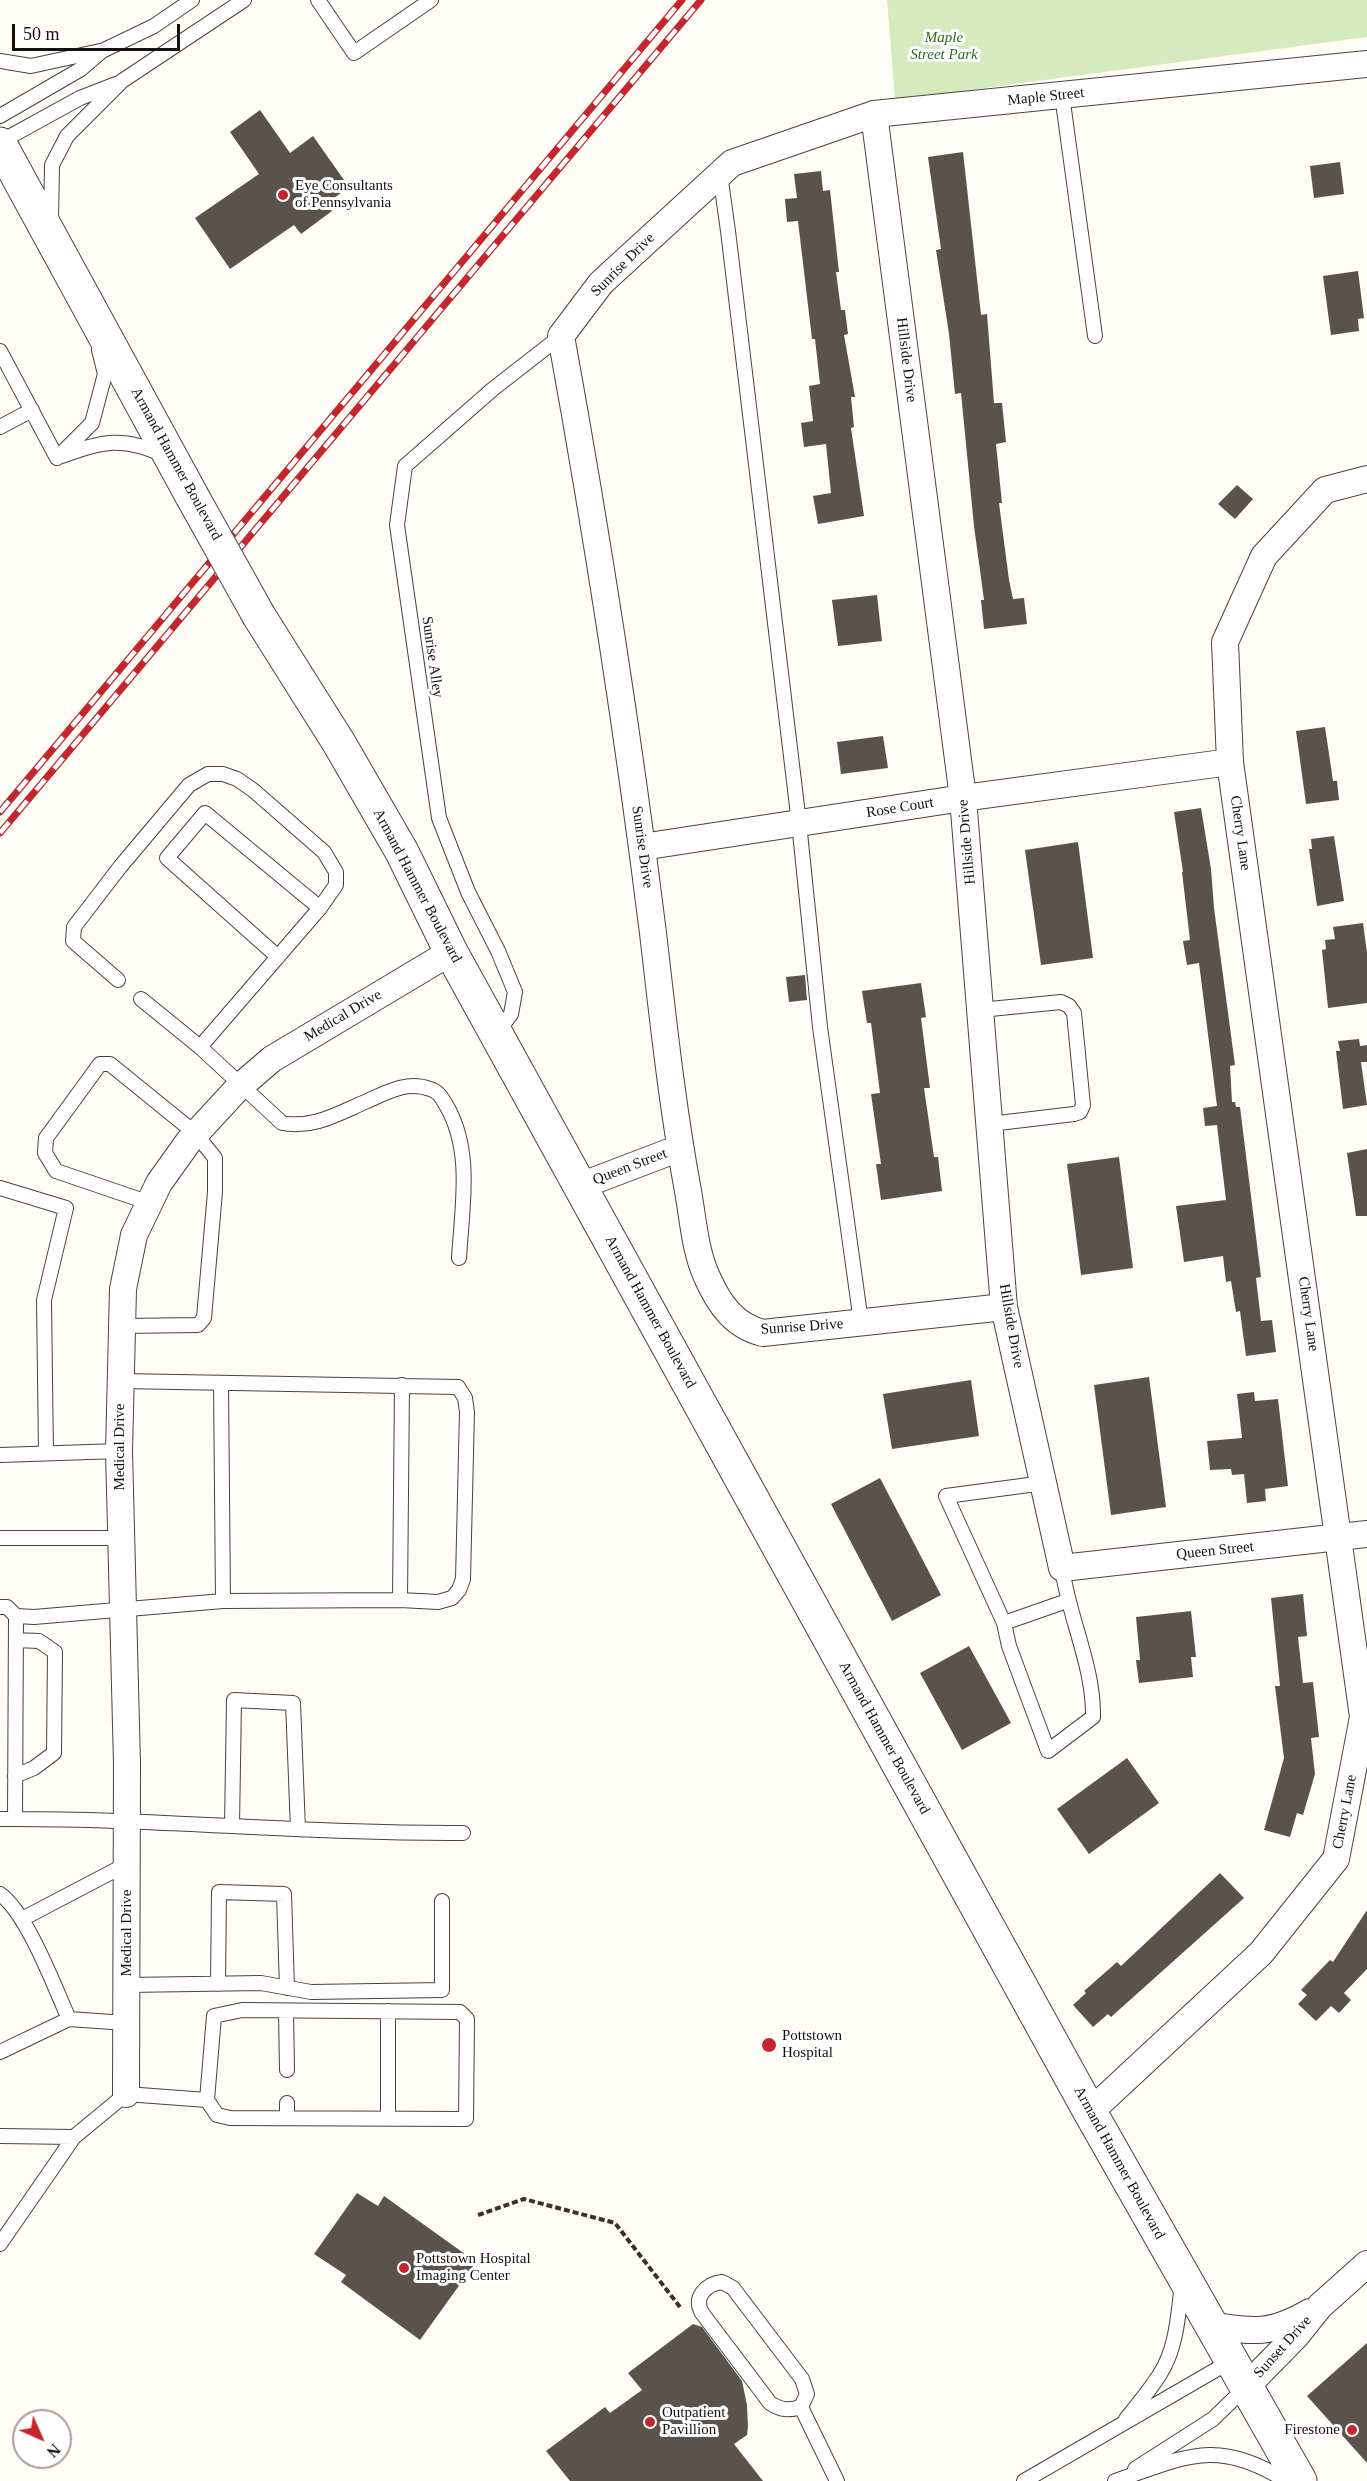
<!DOCTYPE html>
<html>
<head>
<meta charset="utf-8">
<style>
  body { margin:0 }
  #map { position:relative; width:1367px; height:2481px; overflow:hidden; background:#fffdf5; font-family:"Times New Roman",serif }
  canvas { display:block }
  .north { position:absolute; left:12px; top:2409px; width:60px; height:60px; box-sizing:border-box; background:#fff; border:2px solid #a0a0a0; border-radius:50%; rotate:135deg; font-size:16px; font-weight:700; line-height:24px; text-align:center; color:#111 }
  .north::after { content:''; display:block; margin:auto; width:21px; height:27px; background:#c4262e; clip-path:polygon(50% 0,100% 100%,50% 72%,0 100%) }
  .scale { position:absolute; left:12px; top:24px; width:168px; height:27px; box-sizing:border-box; border:3px solid #111; border-top:0; padding-left:8px; font-size:18px; line-height:21px; white-space:nowrap; color:#111; -webkit-text-stroke:4px #fff; paint-order:stroke }
</style>
</head>
<body>
<div id="map">
<canvas width="1367" height="2481"></canvas>
<div class="north">N</div>
<div class="scale">50 m</div>
</div>
<script>
const ctx = document.querySelector('canvas').getContext('2d');
ctx.lineJoin = 'round';
function fill(path, color) {
  ctx.fillStyle = color;
  ctx.fill(path, 'evenodd');
}
function trace(path, color, width, dash) {
  ctx.strokeStyle = color;
  ctx.lineWidth = width;
  ctx.lineCap = dash ? 'butt' : 'round';
  ctx.setLineDash(dash || []);
  ctx.stroke(path);
}
function drawText(font, color, halo, rows, align = 'center') {
  ctx.font = font + ' "Times New Roman",serif';
  ctx.lineWidth = 6;
  ctx.setLineDash([]);
  ctx.textBaseline = 'middle';
  ctx.strokeStyle = halo;
  ctx.fillStyle = color;
  for (const [text, x, y, turn = 0] of rows) {
    ctx.save();
    ctx.translate(x, y);
    ctx.rotate((+turn || 0) * Math.PI / 180);
    ctx.textAlign = isNaN(turn) ? turn : align;
    if (halo) ctx.strokeText(text, 0, 0);
    ctx.fillText(text, 0, 0);
    ctx.restore();
  }
}
fill(new Path2D(`
  M887,0H1367V37L895,100Z`), '#d5ebbd');
fill(new Path2D(`
  M260,110L290,153L313,136L349,187L326,204L332,211L301,234L294,225L230,269L195,218L259,174L230,132Z
  M963,152L981,315L987,314L994,403H1002L1006,442L996,444L1002,503H999L1009,580L1013,599L1024,598L1027,624L984,629L981,600H984L974,526L961,393L955,394L949,334L936,250L941,249L928,157Z
  M1340,162L1344,194L1314,198L1310,166Z
  M821,171L823,191L830,190L839,272H836L841,310H845L848,334L844,335L855,397H851L854,427L851,428L864,516L818,524L813,496L831,493L826,444L804,447L801,423L813,421L809,386L820,384L815,339H812L798,221L787,222L785,199L797,198L794,174Z
  M1358,271L1364,318L1358,319L1359,331L1331,335L1323,276Z
  M1237,485L1253,499L1235,519L1218,504Z
  M877,595L882,641L838,646L832,600Z
  M1325,727L1333,781H1337L1339,800L1306,804L1296,731Z
  M883,736L888,768L841,774L837,742Z
  M1201,808L1211,869L1214,908L1235,1065L1230,1066L1232,1102H1235L1236,1107H1240L1261,1277L1256,1278L1261,1321L1272,1320L1276,1352L1246,1356L1240,1311L1236,1312L1231,1281L1226,1282L1223,1256L1184,1262L1176,1206L1226,1200L1217,1125L1205,1126L1203,1108L1217,1106L1199,963L1187,965L1183,941L1190,940L1182,872H1183L1174,812Z
  M1334,836L1344,901L1317,906L1309,849H1312L1311,839Z
  M1078,842L1093,958L1041,965L1025,850Z
  M1363,923L1367,953V1003L1328,1008L1322,950L1326,949L1325,940L1335,939L1333,927Z
  M805,975L807,1000L789,1002L786,977Z
  M921,983L926,1017L921,1018L930,1088H924L934,1157H938L942,1191L881,1200L876,1164H881L871,1094L880,1093L871,1023H867L862,991Z
  M1359,1039L1360,1046L1367,1045V1062H1361L1367,1105L1343,1109L1336,1051H1340L1338,1041Z
  M1367,1149V1216H1356L1347,1153Z
  M1119,1157L1133,1268L1081,1275L1067,1164Z
  M1149,1377L1166,1507L1111,1515L1094,1385Z
  M971,1380L979,1436L892,1449L883,1394Z
  M1254,1392L1255,1401L1278,1399L1288,1486L1265,1489L1266,1501L1247,1503L1244,1474L1232,1475L1231,1469L1210,1470L1207,1441L1242,1438L1237,1394Z
  M880,1478L941,1595L892,1621L831,1504Z
  M1303,1594L1307,1636L1298,1637L1303,1683L1313,1682L1319,1737L1311,1738L1315,1774L1303,1815L1297,1813L1290,1837L1264,1830L1284,1758L1275,1686H1280L1271,1598Z
  M1191,1611L1196,1657H1191L1193,1677L1139,1683L1136,1660H1140L1136,1617Z
  M969,1646L1011,1723L962,1750L920,1673Z
  M1127,1758L1159,1803L1089,1854L1057,1809Z
  M1220,1873L1244,1898L1111,2017L1108,2014L1093,2027L1073,2005L1086,1993L1084,1991L1117,1962L1121,1966Z
  M1367,1910V1969L1344,1993L1351,2000L1339,2013L1331,2006L1316,2021L1298,2004L1307,1995L1301,1990L1330,1960L1333,1962Z
  M357,2193L378,2206L384,2196L476,2262L420,2340L341,2282L346,2275L314,2254Z
  M693,2324L702,2327L742,2381L747,2405L748,2427L747,2435L734,2444L763,2481H570L546,2451L605,2407L610,2413L642,2390L628,2373Z
  M1367,2343V2463L1307,2396Z`), '#5a524d');
const service = new Path2D(`
  M318,0L354,53L431,0
  M0,61L31,66L100,51
  M1062,95L1095,336
  M0,116L81,69L102,51L154,26L192,0
  M0,142L80,98L116,84
  M720,174L728,231L799,823L820,1027L861,1322
  M51,220L52,165L67,136L122,81L244,0
  M0,351L57,458
  M0,427L32,410
  M62,456C104,441 122,436 164,455
  M57,458L92,423L105,374L99,350
  M278,957L167,858L205,813L320,908L200,1047L282,1123C313,1129 337,1114 365,1102C385,1093 407,1080 430,1089C438,1091 442,1098 446,1105C473,1150 462,1207 459,1258
  M118,980L73,941L74,927L120,867L189,785L208,774H223L237,779L253,790L324,852L336,872V885L320,908
  M141,999L200,1047
  M980,1010L1061,1002L1069,1006L1074,1013L1083,1105L1080,1112L1074,1114L990,1124
  M498,1032L511,1014L515,992L498,951L468,892L439,818L397,525L405,466L493,389L561,336
  M0,1188L66,1208L44,1300L46,1453
  M122,1326L198,1325L204,1318L215,1192V1158L195,1133L110,1064H100L46,1138L45,1153L56,1171L150,1203
  M221,1383L223,1601
  M0,1455L119,1451
  M1044,1483L946,1496L1004,1623L1009,1646L1048,1751L1093,1717C1094,1667 1069,1618 1062,1568
  M0,1538H121
  M400,1600L402,1385
  M0,1607H7L16,1616L34,1617L223,1601L400,1600L438,1602L452,1598L459,1590L463,1579L467,1412L465,1398L458,1387L121,1381
  M1004,1623L1067,1601
  M15,1776L34,1768L54,1753L55,1652L39,1641L16,1640
  M0,1819C155,1818 309,1834 463,1833
  M15,1819L16,1616
  M232,1826L234,1700L293,1703L298,1829
  M0,1894C27,1913 54,1986 69,2019
  M22,1919L127,1864
  M218,1984L219,1892L284,1894L287,1988
  M127,1985L261,1983L311,1992L442,1990V1901
  M286,2011L287,2070
  M0,2052L69,2019L126,2023
  M287,2103V2118
  M388,2118V2011
  M0,2136L74,2137L126,2094L207,2100L214,2016L242,2010L460,2012L467,2019L466,2119L230,2118L217,2115L207,2100
  M0,2244L74,2137
  M722,2282L733,2288L802,2379L807,2394L801,2407C788,2411 781,2410 770,2403L702,2313C693,2297 706,2284 722,2282Z
  M801,2407L837,2481
  M1126,2419C1138,2404 1150,2390 1160,2374C1177,2347 1178,2315 1182,2284
  M1135,2469L1213,2419L1246,2387
  M1024,2481L1231,2361
  M1115,2481C1185,2457 1217,2437 1286,2481`);
const minor = new Path2D(`
  M874,114L963,798L1004,1307L1062,1568L1367,1534
  M642,847L963,798L1230,762
  M580,1186L680,1148
  M1004,1307L763,1333C734,1326 719,1304 707,1277C695,1251 693,1219 688,1191C672,1105 663,1019 653,933C628,733 597,534 561,336L601,283L732,163L874,114L1367,64
  M126,2094L127,1764L119,1451L123,1289L134,1235L159,1183L189,1141L237,1089L272,1059L451,952
  M1090,2112L1261,1953L1336,1859L1363,1717L1230,762L1225,642L1264,556L1325,490L1367,479
  M1210,2325C1254,2332 1270,2335 1310,2312
  M1246,2387L1296,2336L1320,2306L1367,2264`);
const tertiary = new Path2D(`
  M0,144L192,496
  M259,616L339,743L402,852L451,952L1090,2112L1300,2481`);
trace(service, '#444', 16);
trace(minor, '#444', 28);
trace(tertiary, '#444', 35);
trace(new Path2D(`
  M478,2215L524,2199L615,2223L680,2307`), '#333', 4, [6, 3]);
trace(service, '#fff', 14);
trace(minor, '#fff', 26);
trace(tertiary, '#fff', 33);
const rail = new Path2D(`
  M0,812L682,0
  M0,833L701,0`);
trace(rail, '#c4262e', 7);
trace(rail, '#fff', 4.5, [14]);
const tertiaryBridge = new Path2D(`
  M192,496L259,616`);
trace(tertiaryBridge, '#444', 35, []);
trace(tertiaryBridge, '#fff', 33);
for (const [x, y, r, color] of [
  [283,195,6,"#c4262e"],
  [769,2045,8,"#c4262e"],
  [404,2268,6,"#c4262e"],
  [650,2422,6,"#c4262e"],
  [1352,2430,6,"#c4262e"]
]) {
  const dot = new Path2D();
  dot.arc(x, y, r, 0, 2 * Math.PI);
  ctx.fillStyle = color;
  ctx.fill(dot);
  trace(dot, '#fff', 2);
}
drawText('italic 15px', '#2f6b1f', '#fff', [
  ["Maple",944,38],
  ["Street Park",944,55]
]);
drawText('15px', '#111', '#fff', [
  ["Maple Street",1046,97,-6],
  ["Sunrise Drive",623,265,-45],
  ["Hillside Drive",906,360,83],
  ["Armand Hammer Boulevard",176,464,61],
  ["Sunrise Alley",432,657,82],
  ["Rose Court",900,808,-9],
  ["Cherry Lane",1240,833,82],
  ["Hillside Drive",967,842,-95],
  ["Sunrise Drive",642,847,82],
  ["Armand Hammer Boulevard",417,886,62],
  ["Medical Drive",343,1016,-31],
  ["Queen Street",630,1167,-21],
  ["Armand Hammer Boulevard",650,1312,61],
  ["Cherry Lane",1308,1314,82],
  ["Hillside Drive",1011,1326,80],
  ["Sunrise Drive",802,1327,-4],
  ["Medical Drive",120,1447,-90],
  ["Queen Street",1215,1551,-6],
  ["Armand Hammer Boulevard",884,1738,61],
  ["Cherry Lane",1345,1812,-79],
  ["Medical Drive",127,1933,-90],
  ["Armand Hammer Boulevard",1119,2163,61],
  ["Sunset Drive",1283,2347,-48]
]);
drawText('15px', '#111', '#fff', [
  ["Eye Consultants",295,186],
  ["of Pennsylvania",295,203],
  ["Pottstown",782,2036],
  ["Hospital",782,2053],
  ["Pottstown Hospital",416,2259],
  ["Imaging Center",416,2276],
  ["Outpatient",662,2413],
  ["Pavillion",662,2430],
  ["Firestone",1340,2430,"right"]
], 'left');
</script>
</body>
</html>
